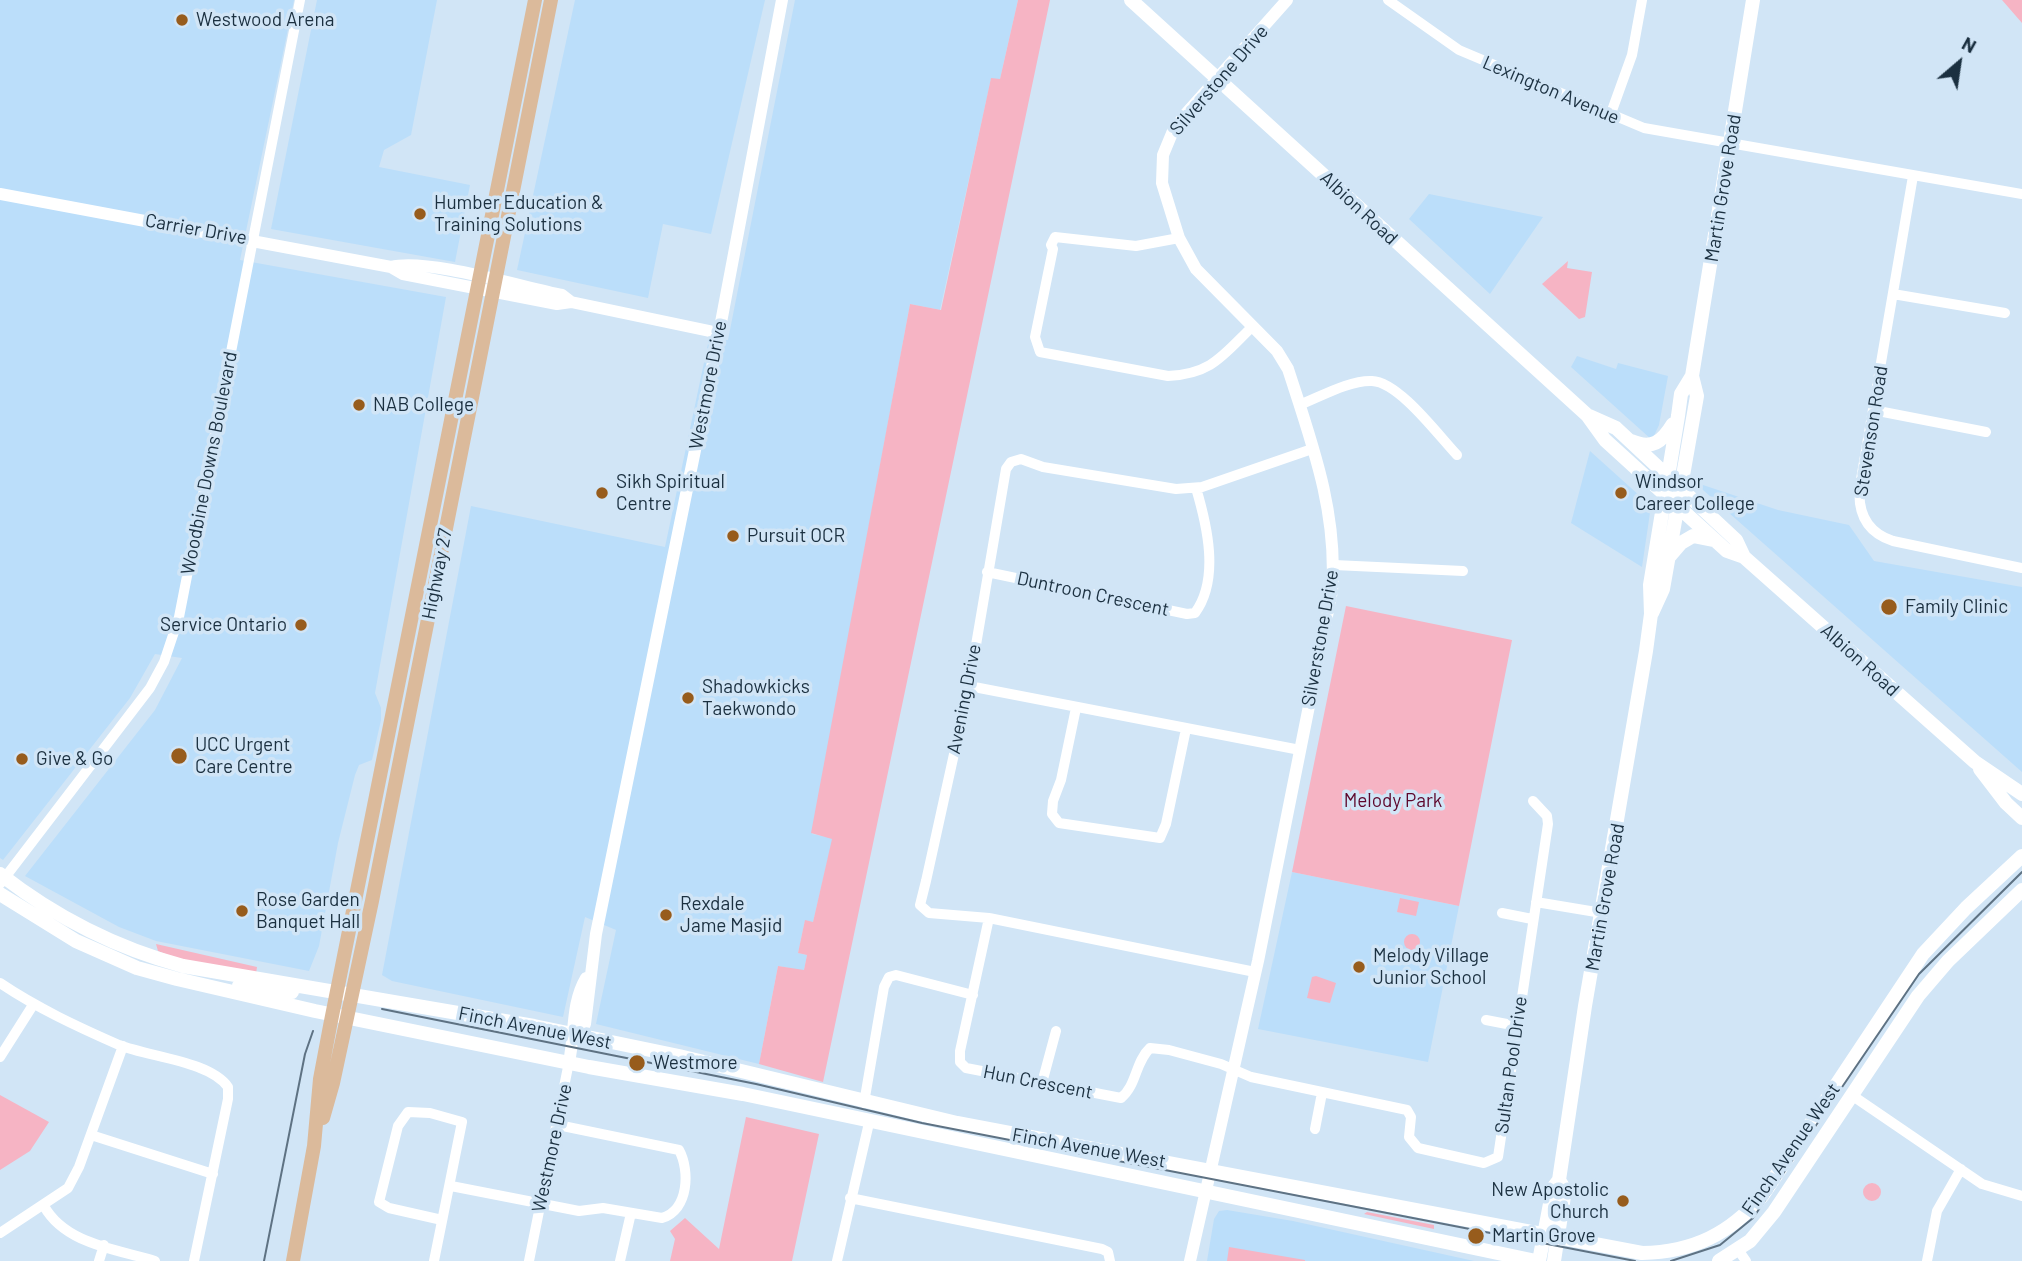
<!DOCTYPE html>
<html>
<head>
<meta charset="utf-8">
<style>
  body { margin:0 }
  #map { position:relative; width:2022px; height:1261px; overflow:hidden; background:#d1e5f6; font-family:Barlow,sans-serif }
  canvas { display:block }
  .north { position:absolute; left:1924px; top:28px; width:70px; height:70px; -webkit-text-stroke:5px #d1e5f6; paint-order:stroke; rotate:29deg; font-size:19px; font-weight:700; line-height:28px; text-align:center; color:#1b3040 }
  .north::after { content:''; display:block; margin:auto; width:24px; height:32px; background:#1b3040; clip-path:polygon(50% 0,100% 100%,50% 72%,0 100%) }
</style>
</head>
<body>
<div id="map">
<canvas width="2022" height="1261"></canvas>
<div class="north">N</div>
</div>
<script>
const ctx = document.querySelector('canvas').getContext('2d');
ctx.lineJoin = 'round';
function fill(path, color) {
  ctx.fillStyle = color;
  ctx.fill(path, 'evenodd');
}
function trace(path, color, width, dash) {
  ctx.strokeStyle = color;
  ctx.lineWidth = width;
  ctx.lineCap = dash ? 'butt' : 'round';
  ctx.setLineDash(dash || []);
  ctx.stroke(path);
}
function drawText(font, color, halo, rows, align = 'center') {
  ctx.font = font + ' Barlow,sans-serif';
  ctx.lineWidth = 7;
  ctx.setLineDash([]);
  ctx.textBaseline = 'middle';
  ctx.strokeStyle = halo;
  ctx.fillStyle = color;
  for (const [text, x, y, turn = 0] of rows) {
    ctx.save();
    ctx.translate(x, y);
    ctx.rotate((+turn || 0) * Math.PI / 180);
    ctx.textAlign = isNaN(turn) ? turn : align;
    if (halo) ctx.strokeText(text, 0, 0);
    ctx.fillText(text, 0, 0);
    ctx.restore();
  }
}
fill(new Path2D(`
  M0,0H294L240,260L446,297L375,693L381,708V720L372,760L359,765L355,775L338,843L319,946L309,971L156,941L119,927L25,876L155,710L182,658L155,654L130,698L3,860L0,858Z
  M317,0H437L411,135L384,150L379,167L470,185L455,262L271,229Z
  M575,0H765L711,234L663,224L648,298L517,270Z
  M795,0H1018L1000,79H991L940,310L910,304L812,834L833,838L813,922L805,921L798,953L807,955L804,971L778,966L759,1064L596,1024L616,930L585,917L563,1017L392,981L382,975L471,506L665,547L709,339L728,340Z
  M1429,194L1543,217L1490,294L1409,219Z
  M1577,356L1616,369L1618,363L1668,376L1659,425L1652,440L1571,367Z
  M1590,451L1651,506L1642,567L1571,523Z
  M1694,482L1778,510L1849,525L1874,561L2022,587V772Z
  M1292,872L1459,906L1428,1062L1258,1029Z
  M1227,1210L1293,1221L1474,1261H1207L1214,1219L1219,1211Z`), '#bbdefa');
fill(new Path2D(`
  M1018,0H1050L823,1082L759,1064L778,966L804,970L807,955L798,953L805,920L813,922L832,839L811,833L910,304L941,310L991,78L1000,79Z
  M2002,0H2022V23Z
  M1568,261L1567,268L1592,272L1585,317L1579,319L1542,284Z
  M1346,606L1512,640L1459,906L1292,872Z
  M1400,898L1419,902L1416,916L1397,912Z
  M1404 942a8 8 0 1 1 16 0a8 8 0 1 1-16 0Z
  M156,944L257,967L256,974L178,959L158,951Z
  M1316,976L1336,983L1330,1003L1307,998L1312,977Z
  M0,1095L49,1122L30,1151L0,1170Z
  M746,1117L819,1134L792,1261H670L675,1239L670,1231L685,1218L719,1249Z
  M1863 1192a9 9 0 1 1 18 0a9 9 0 1 1-18 0Z
  M1367,1212L1434,1225V1229L1364,1214Z
  M1229,1247L1305,1260V1261H1227Z`), '#f6b4c4');
trace(new Path2D(`
  M1388,0L1459,50L1644,128L2022,194
  M1610,116L1632,55L1642,0
  M1913,176L1860,485C1857,512 1866,532 1893,541L2022,568
  M1179,238L1136,246L1055,237L1051,245L1053,249L1035,337L1040,352L1168,376C1212,374 1223,355 1252,327
  M1893,294L2005,313
  M1299,405C1320,397 1349,380 1372,381C1399,382 1438,435 1457,455
  M1873,410L1986,432
  M1334,565L1463,571
  M987,572L1187,614L1195,613C1220,579 1207,525 1196,488
  M969,686L1300,750
  M1076,708L1061,780L1053,801L1052,814L1059,823L1160,838L1166,824L1186,729
  M0,884L150,688L164,662L179,617L300,0
  M1536,902L1602,913
  M1502,913L1532,919
  M989,918L960,1051V1062L966,1068L1121,1098C1137,1085 1135,1062 1150,1048L1169,1050L1221,1064L1251,1077L1407,1110L1411,1117L1409,1137L1418,1148L1484,1163L1498,1157L1548,824L1547,816L1533,801
  M1255,972L989,918L929,913L920,905L926,881L969,686L1006,469L1011,462L1021,459L1043,467L1176,489L1202,487L1312,449
  M0,983C37,1008 78,1027 119,1045C149,1057 210,1061 228,1087V1099L194,1261
  M1486,1020L1517,1026
  M0,1057L33,1005
  M1042,1083L1056,1031
  M1853,1096L1982,1184L2022,1196
  M864,1103L884,987L889,977L896,975L973,995
  M1315,1129L1322,1093
  M91,1135L213,1174
  M451,1186L579,1211L603,1208L662,1218C689,1210 690,1170 679,1150L558,1125
  M850,1198L1102,1249L1108,1252L1110,1261
  M44,1206C65,1244 116,1249 155,1261
  M0,1233L68,1188L79,1167L123,1046
  M1739,1251L1746,1261
  M99,1261L104,1245
  M434,1261L462,1122L430,1113L408,1112L398,1126L379,1202L389,1208L442,1220
  M529,1261L569,1062
  M620,1261L631,1213
  M837,1261L869,1123
  M1927,1261L1937,1211L1961,1169`), '#fff', 10);
trace(new Path2D(`
  M0,194L391,267L403,274L557,304L571,302L719,333
  M391,267C428,258 521,287 562,295L571,302
  M575,1035L585,1024L596,934L719,333L782,0
  M569,1062C575,1035 571,1003 586,978
  M1190,1261L1258,961L1332,591C1338,513 1312,443 1288,369L1277,351L1196,269L1179,238L1162,183L1163,155L1175,126L1287,0`), '#fff', 12);
trace(new Path2D(`
  M1131,0L1587,415L1605,440L1727,551L1744,557L1975,762L2022,794
  M1589,416L1616,428L1736,540L1744,557
  M1631,441C1652,450 1662,442 1673,424
  M1669,557L1681,543L1693,536L1713,540
  M1652,613L1663,589L1697,396L1692,376
  M1980,769L2006,803L2022,818
  M0,874C55,917 116,948 183,966L534,1026L679,1056L957,1123L1642,1253C1693,1252 1730,1234 1763,1195L1923,954L1966,908L2022,856
  M0,894L76,941L137,968L177,979L315,1011L589,1067L743,1094L1536,1261
  M239,986L292,992
  M1539,1261L1553,1188L1559,1180L1585,1006L1646,651L1651,614L1650,585L1678,416L1681,394L1692,376L1753,0
  M1554,1261L1565,1190L1559,1180
  M1719,1261L1750,1241L1774,1212L1918,996L1948,961L2022,890`), '#fff', 14);
trace(new Path2D(`
  M323,1118L333,1083L372,901L551,0
  M293,1261L314,1146L320,1079L330,1026L535,0`), '#dbba9b', 14);
trace(new Path2D(`
  M382,1009L756,1084L922,1123L1635,1261
  M264,1261L305,1054L313,1031
  M1671,1261L1720,1245L1753,1218L1919,974L2022,872`), '#5e7283', 2);
for (const [x, y, r, color] of [
  [182,20,7,"#975c1c"],
  [420,214,7,"#975c1c"],
  [359,405,7,"#975c1c"],
  [602,493,7,"#975c1c"],
  [1621,493,7,"#975c1c"],
  [733,536,7,"#975c1c"],
  [1889,607,9,"#975c1c"],
  [301,625,7,"#975c1c"],
  [688,698,7,"#975c1c"],
  [179,756,9,"#975c1c"],
  [22,759,7,"#975c1c"],
  [242,911,7,"#975c1c"],
  [666,915,7,"#975c1c"],
  [1359,967,7,"#975c1c"],
  [637,1063,9,"#975c1c"],
  [1623,1201,7,"#975c1c"],
  [1476,1236,9,"#975c1c"]
]) {
  const dot = new Path2D();
  dot.arc(x, y, r, 0, 2 * Math.PI);
  ctx.fillStyle = color;
  ctx.fill(dot);
  trace(dot, '#d1e5f6', 2.5);
}
drawText('19px', '#1b3040', '#d1e5f6', [
  ["Westwood Arena",196,20],
  ["Humber Education &",434,203],
  ["Training Solutions",434,225],
  ["NAB College",373,405],
  ["Sikh Spiritual",616,482],
  ["Centre",616,504],
  ["Windsor",1635,482],
  ["Career College",1635,504],
  ["Pursuit OCR",747,536],
  ["Family Clinic",1905,607],
  ["Service Ontario",287,625,"right"],
  ["Shadowkicks",702,687],
  ["Taekwondo",702,709],
  ["UCC Urgent",195,745],
  ["Care Centre",195,767],
  ["Give & Go",36,759],
  ["Rose Garden",256,900],
  ["Banquet Hall",256,922],
  ["Rexdale",680,904],
  ["Jame Masjid",680,926],
  ["Melody Village",1373,956],
  ["Junior School",1373,978],
  ["Westmore",653,1063],
  ["New Apostolic",1609,1190,"right"],
  ["Church",1609,1212,"right"],
  ["Martin Grove",1492,1236]
], 'left');
drawText('19px', '#1b3040', '#d1e5f6', [
  ["Silverstone Drive",1219,80,-49],
  ["Lexington Avenue",1551,90,23],
  ["Martin Grove Road",1723,188,-81],
  ["Albion Road",1359,208,43],
  ["Carrier Drive",196,229,10],
  ["Westmore Drive",708,385,-79],
  ["Stevenson Road",1871,431,-81],
  ["Woodbine Downs Boulevard",209,463,-79],
  ["Highway 27",437,574,-79],
  ["Duntroon Crescent",1093,594,12],
  ["Silverstone Drive",1320,638,-80],
  ["Albion Road",1860,660,42],
  ["Avening Drive",964,699,-79],
  ["Martin Grove Road",1605,897,-80],
  ["Finch Avenue West",535,1028,11],
  ["Sultan Pool Drive",1511,1065,-82],
  ["Hun Crescent",1038,1082,11],
  ["Westmore Drive",552,1148,-78],
  ["Finch Avenue West",1089,1148,10],
  ["Finch Avenue West",1791,1149,-55]
]);
drawText('19px', '#5d062b', '#d1e5f6', [
  ["Melody Park",1393,801]
]);
</script>
</body>
</html>
